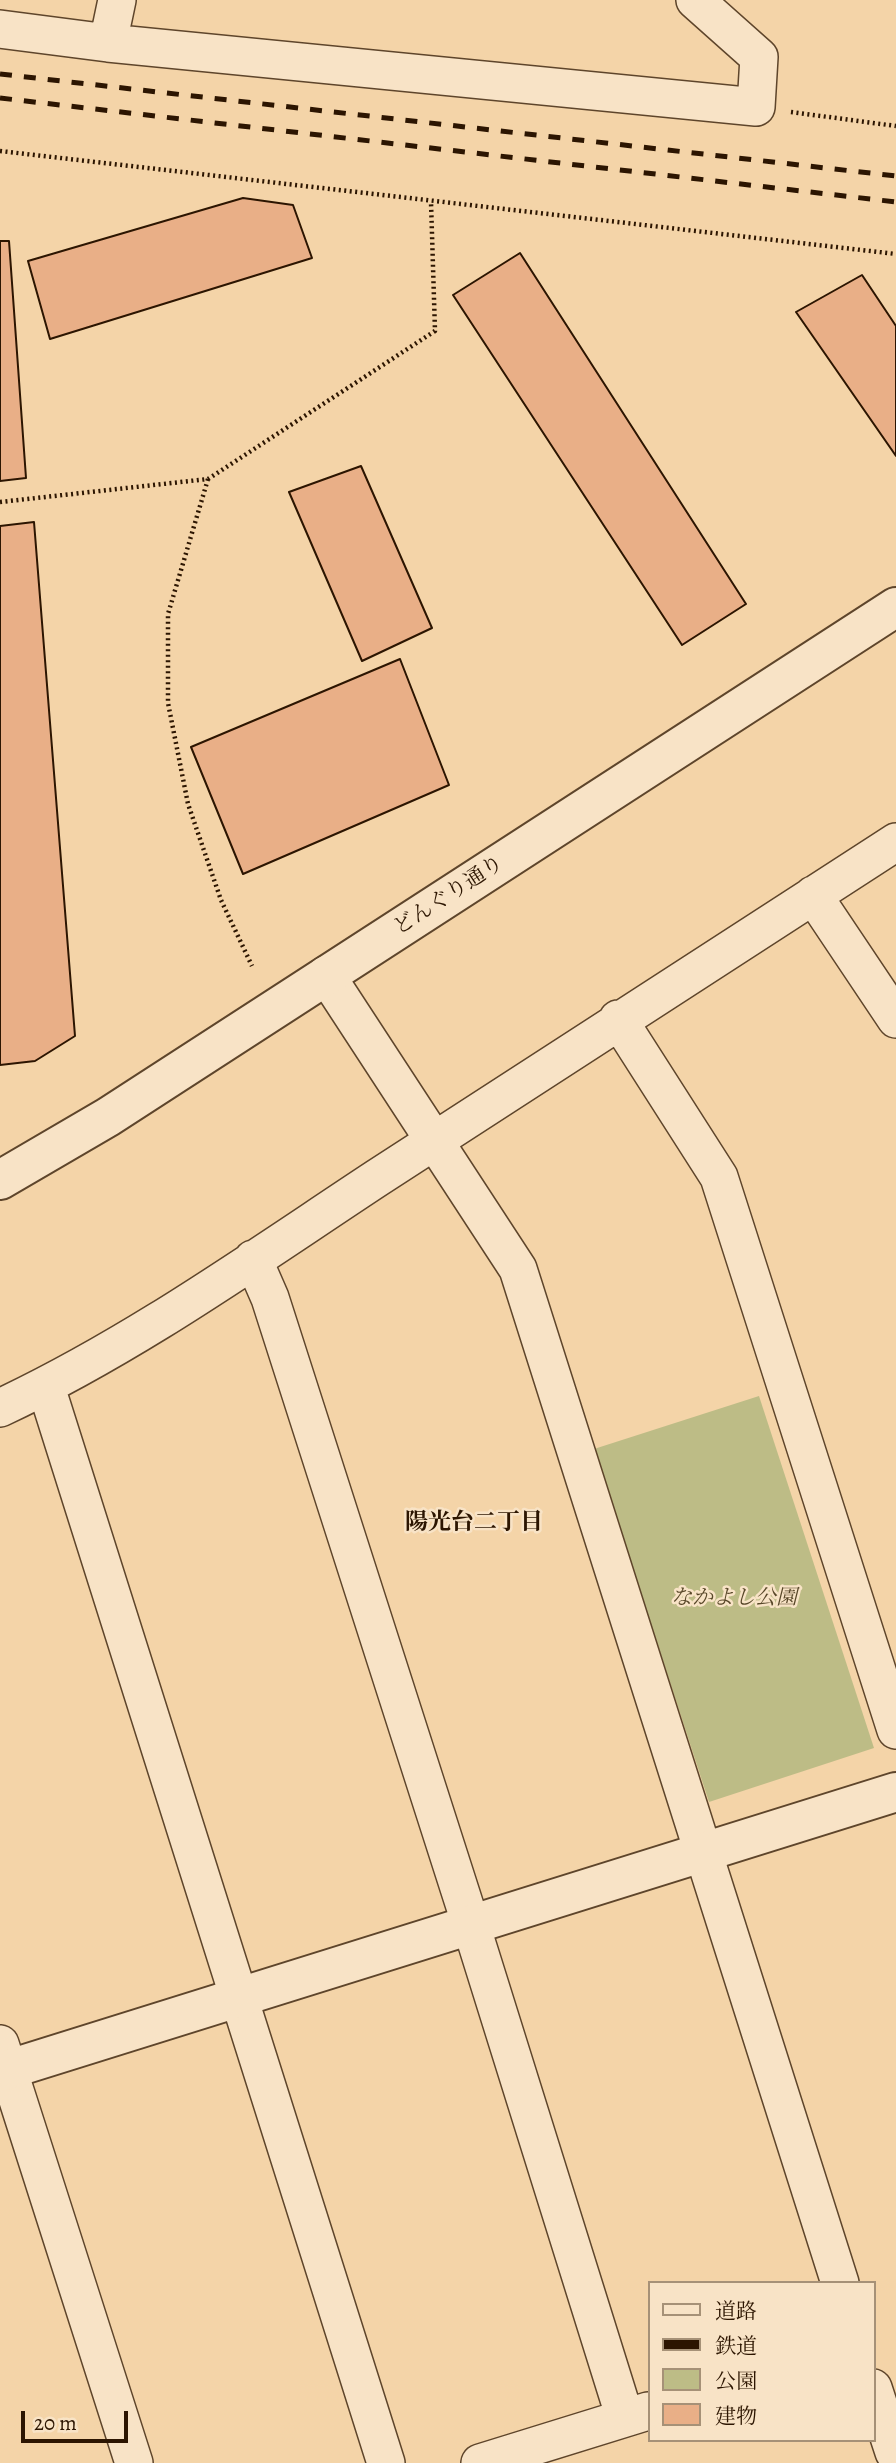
<!DOCTYPE html>
<html>
<head>
<meta charset="utf-8">
<style>
  body { margin:0 }
  #map { position:relative; width:896px; height:2463px; overflow:hidden; background:#f4d4a8; font-family:Alegreya,"Noto Serif JP",serif }
  canvas { display:block }
  .legend { position:absolute; left:648px; top:2281px; width:228px; height:161px; box-sizing:border-box; background:#f8e3c6; border:2px solid #a69177; margin:0; padding:9px 12px; list-style:none; font-size:21px; color:#2c1501 }
  .legend li { display:flex; align-items:center; gap:14px; height:35px }
  .legend b { width:35px; border:2px solid #a69177 }
  .scale { position:absolute; left:21px; top:2411px; width:107px; height:32px; box-sizing:border-box; border:4px solid #2c1501; border-top:0; padding-left:9px; font-size:21px; line-height:24px; white-space:nowrap; color:#2c1501; -webkit-text-stroke:5px #f8e3c6; paint-order:stroke }
</style>
</head>
<body>
<div id="map">
<canvas width="896" height="2463"></canvas>
<ul class="legend">
<li><b style="height:9px;background:#f8e3c6"></b>道路</li>
<li><b style="height:9px;background:#2c1501"></b>鉄道</li>
<li><b style="height:19px;background:#bdbc86"></b>公園</li>
<li><b style="height:19px;background:#e9af87"></b>建物</li>
</ul>
<div class="scale">20 m</div>
</div>
<script>
const ctx = document.querySelector('canvas').getContext('2d');
ctx.lineJoin = 'round';
function fill(path, color) {
  ctx.fillStyle = color;
  ctx.fill(path, 'evenodd');
}
function trace(path, color, width, dash) {
  ctx.strokeStyle = color;
  ctx.lineWidth = width;
  ctx.lineCap = dash ? 'butt' : 'round';
  ctx.setLineDash(dash || []);
  ctx.stroke(path);
}
function drawText(font, color, halo, rows, align = 'center') {
  ctx.font = font + ' Alegreya,"Noto Serif JP",serif';
  ctx.lineWidth = 5;
  ctx.setLineDash([]);
  ctx.textBaseline = 'middle';
  ctx.strokeStyle = halo;
  ctx.fillStyle = color;
  for (const [text, x, y, turn = 0] of rows) {
    ctx.save();
    ctx.translate(x, y);
    ctx.rotate((+turn || 0) * Math.PI / 180);
    ctx.textAlign = isNaN(turn) ? turn : align;
    if (halo) ctx.strokeText(text, 0, 0);
    ctx.fillText(text, 0, 0);
    ctx.restore();
  }
}
fill(new Path2D(`
  M759,1396L874,1748L709,1802L594,1449Z`), '#bdbc86');
const building = new Path2D(`
  M243,198L293,205L312,258L50,339L28,261Z
  M0,241H9L26,478L0,481Z
  M520,253L746,604L682,645L453,295Z
  M862,275L896,326V456L796,312Z
  M361,466L432,628L362,661L289,492Z
  M34,522L75,1036L35,1061L0,1065V526Z
  M400,659L449,785L243,874L191,747Z`);
fill(building, '#e9af87');
trace(building, '#2c1501', 2);
const minor = new Path2D(`
  M0,29L108,43L756,107L759,57L695,0
  M108,43L117,0
  M813,895L896,1019
  M326,975L518,1269L840,2283
  M618,1019L719,1177L896,1730
  M253,1259L270,1298L471,1925L625,2418
  M46,1387L386,2463
  M0,1408C134,1345 254,1259 377,1178C549,1065 722,953 896,842
  M0,2044L134,2463
  M873,2388L894,2452L896,2451
  M480,2463L648,2411`);
const tertiary = new Path2D(`
  M0,1180L108,1117L896,607
  M0,2072L896,1792`);
trace(minor, '#5e452b', 40);
trace(tertiary, '#5e452b', 42);
trace(new Path2D(`
  M791,112L896,126
  M0,151L896,254
  M208,479L168,614V703L188,804L221,900L252,966
  M0,502L208,479L435,331L431,202`), '#2c1501', 4.5, [2, 3.5]);
trace(minor, '#f8e3c6', 37);
trace(tertiary, '#f8e3c6', 38);
trace(new Path2D(`
  M0,74L896,176
  M0,98L896,202`), '#2c1501', 5, [12, 12]);
drawText('21px', '#2c1501', '#f8e3c6', [
  ["どんぐり通り",449,896,-33]
]);
drawText('italic 21px', '#584729', '#f8e3c6', [
  ["なかよし公園",734,1599]
]);
drawText('bold 23px', '#2c1501', '#f8e3c6', [
  ["陽光台二丁目",474,1523]
]);
</script>
</body>
</html>
